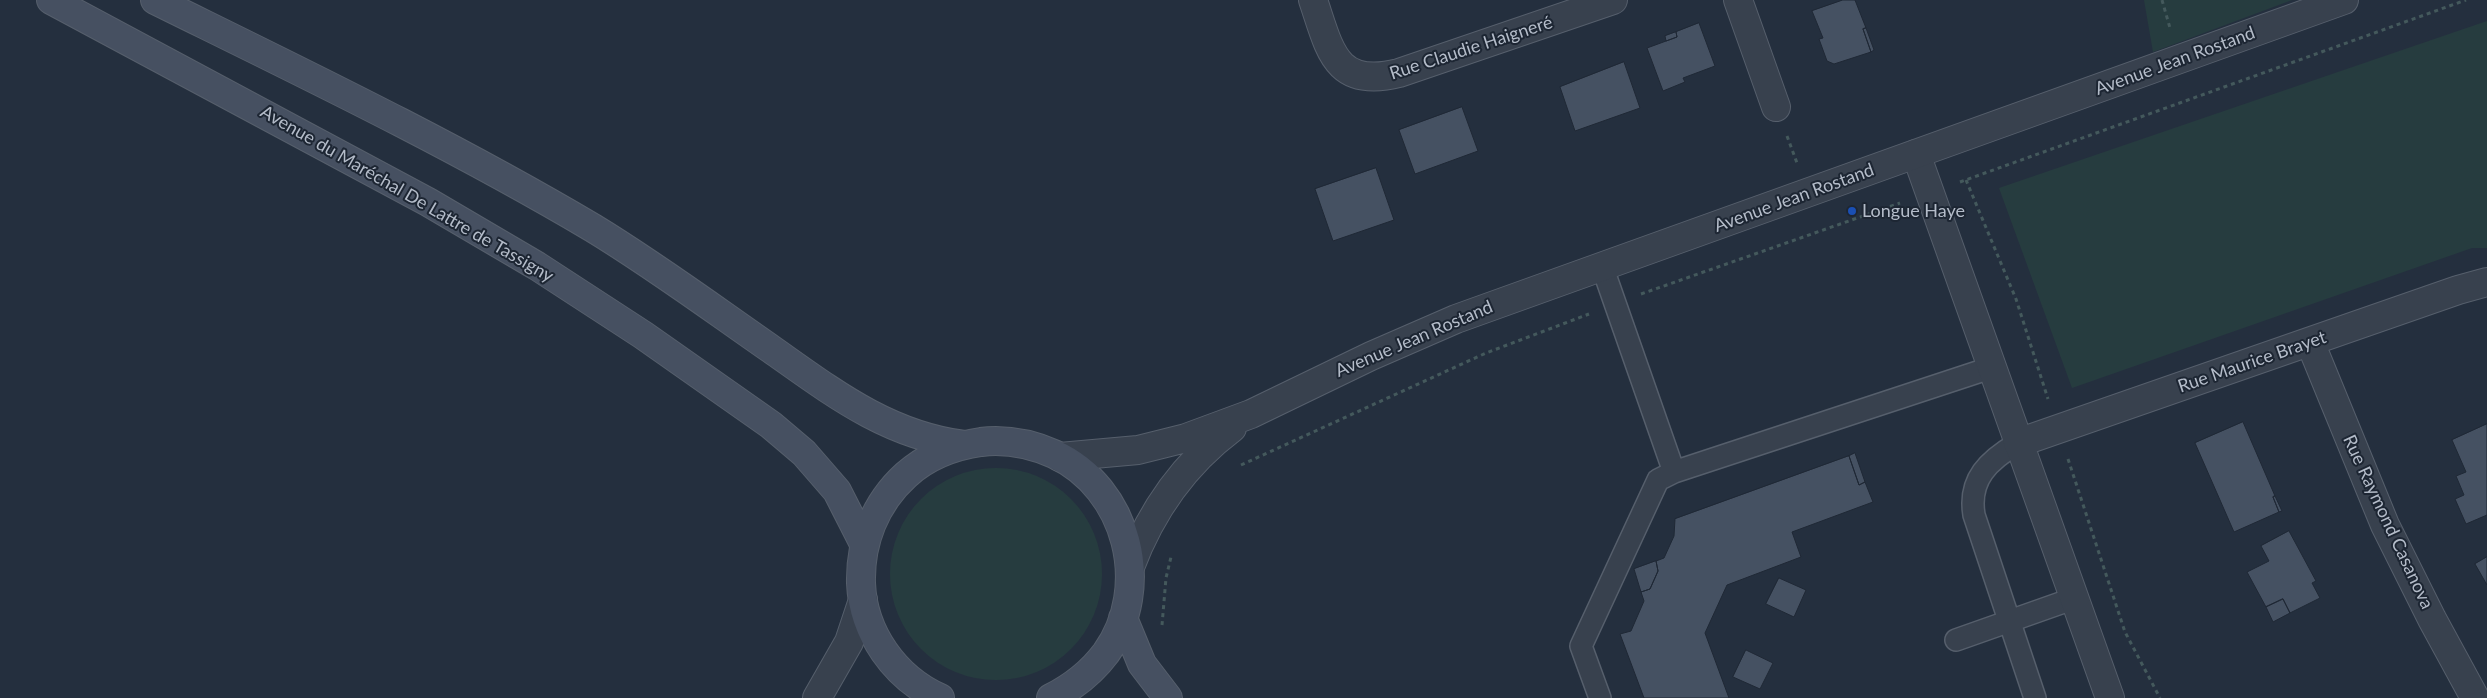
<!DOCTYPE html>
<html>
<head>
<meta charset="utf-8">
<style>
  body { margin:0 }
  canvas { display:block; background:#242f3e }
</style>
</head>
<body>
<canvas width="2487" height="698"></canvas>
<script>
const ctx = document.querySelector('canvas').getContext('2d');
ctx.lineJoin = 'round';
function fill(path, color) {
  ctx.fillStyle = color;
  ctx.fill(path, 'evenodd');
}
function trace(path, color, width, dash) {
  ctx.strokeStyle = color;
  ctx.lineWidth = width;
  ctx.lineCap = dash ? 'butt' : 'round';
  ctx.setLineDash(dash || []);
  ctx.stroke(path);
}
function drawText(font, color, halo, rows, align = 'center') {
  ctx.font = font + ' Lato,sans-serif';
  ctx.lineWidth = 4;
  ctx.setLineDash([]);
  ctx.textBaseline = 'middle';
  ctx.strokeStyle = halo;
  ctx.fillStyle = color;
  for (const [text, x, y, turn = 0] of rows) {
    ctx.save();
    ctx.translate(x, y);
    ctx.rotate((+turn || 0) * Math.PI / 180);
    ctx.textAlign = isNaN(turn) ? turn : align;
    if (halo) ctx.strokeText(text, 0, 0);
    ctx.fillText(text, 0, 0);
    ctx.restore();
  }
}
fill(new Path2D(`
  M2144,0H2292L2153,52Z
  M2487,21V248H2472L2072,388L1999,188Z
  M890 574a106 106 0 1 1 212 0a106 106 0 1 1-212 0Z`), '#263c3f');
const building = new Path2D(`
  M1843,0H1855L1866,28L1863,29L1871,52L1834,64L1827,61L1819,39L1823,38L1812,11Z
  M1699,23L1715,66L1683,78L1685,82L1663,91L1647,48L1677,37L1676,32Z
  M1866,28L1874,50L1871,52L1863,29Z
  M1676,32L1677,37L1666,41L1665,36Z
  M1624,62L1640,108L1575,131L1560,87Z
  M1462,107L1478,151L1415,174L1399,130Z
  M1376,168L1394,220L1333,241L1315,189Z
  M2243,422L2275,496L2273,497L2279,512L2234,532L2195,443Z
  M2487,424V515L2466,524L2455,499L2464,495L2456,476L2466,472L2452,440Z
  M1855,453L1865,482L1859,485L1849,456Z
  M1849,456L1859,485L1865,482L1873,502L1792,532L1801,557L1727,585L1705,633L1729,698H1644L1620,634L1631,631L1644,601L1641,592L1650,589L1658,571L1656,561L1664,558L1674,536L1675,519Z
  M2275,496L2282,511L2279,512L2273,497Z
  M2289,531L2316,581L2312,583L2320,598L2290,613L2283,599L2266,607L2247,572L2269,561L2261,546Z
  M2487,557V585L2475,564Z
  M1656,561L1658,571L1650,589L1641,592L1634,569Z
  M1779,578L1806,590L1794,617L1766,604Z
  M2283,599L2290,613L2273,622L2266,607Z
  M1746,650L1773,663L1760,689L1733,677Z`);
fill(building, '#455162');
trace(building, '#1f2835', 1);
const service = new Path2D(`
  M1602,266L1674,472
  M2018,443C1989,460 1968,479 1974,515L2035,698
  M1956,640L2075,598
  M1600,698L1581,646L1658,480L1674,472L1990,368`);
const minor = new Path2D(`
  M1313,0C1330,50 1335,89 1399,73L1613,0
  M1738,0L1776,107
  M1916,154L2110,698
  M2310,342L2385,525L2432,619L2475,698
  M2018,443L2458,290L2487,282`);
const tertiary = new Path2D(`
  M1060,457L1138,450L1186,438L1251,414L1371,356L1456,319L2344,0
  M1130,567C1151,511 1184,464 1232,428
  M817,698L849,642L863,600`);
const secondary = new Path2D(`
  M51,0L428,202L537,266L643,335L771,425L804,453L837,491L864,544
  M155,0C303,73 451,144 593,228C654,265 712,308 771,349C832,392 887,435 964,445
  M1123,618L1142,664L1168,698
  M940,698C895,678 863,633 861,583C860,542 875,503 906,475C927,456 953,446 981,442C1006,439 1031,444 1054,454C1128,488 1153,587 1106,653C1091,673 1073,687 1051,698`);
trace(service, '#565f6c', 24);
trace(minor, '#565f6c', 30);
trace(tertiary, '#565f6c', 30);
trace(secondary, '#565f6c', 30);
trace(new Path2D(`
  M2162,0L2170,28
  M1787,136L1797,163
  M1966,180L2016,299L2048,399
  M1960,182L2466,0
  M1641,294L1900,203
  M2068,459L2125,632L2160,698
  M1241,465L1486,353L1589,314
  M1162,625L1166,578L1171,557`), '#44595c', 3, [4, 4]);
trace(service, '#38414e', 21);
trace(minor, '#38414e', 28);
trace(tertiary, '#38414e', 28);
trace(secondary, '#465061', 28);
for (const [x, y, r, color] of [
  [1852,211,5,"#1a4fb4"]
]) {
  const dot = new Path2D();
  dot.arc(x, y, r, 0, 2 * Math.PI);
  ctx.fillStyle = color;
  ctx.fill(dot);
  trace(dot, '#1d2633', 2);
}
drawText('18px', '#b4bcc9', '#1d2633', [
  ["Rue Claudie Haigneré",1471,48,-18],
  ["Avenue Jean Rostand",2175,61,-20],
  ["Avenue du Maréchal De Lattre de Tassigny",407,194,30],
  ["Avenue Jean Rostand",1794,198,-20],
  ["Avenue Jean Rostand",1414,339,-23],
  ["Rue Maurice Brayet",2252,362,-19],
  ["Rue Raymond Casanova",2388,522,65]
]);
drawText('18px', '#b4bcc9', '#1d2633', [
  ["Longue Haye",1862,211]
], 'left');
</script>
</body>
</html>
